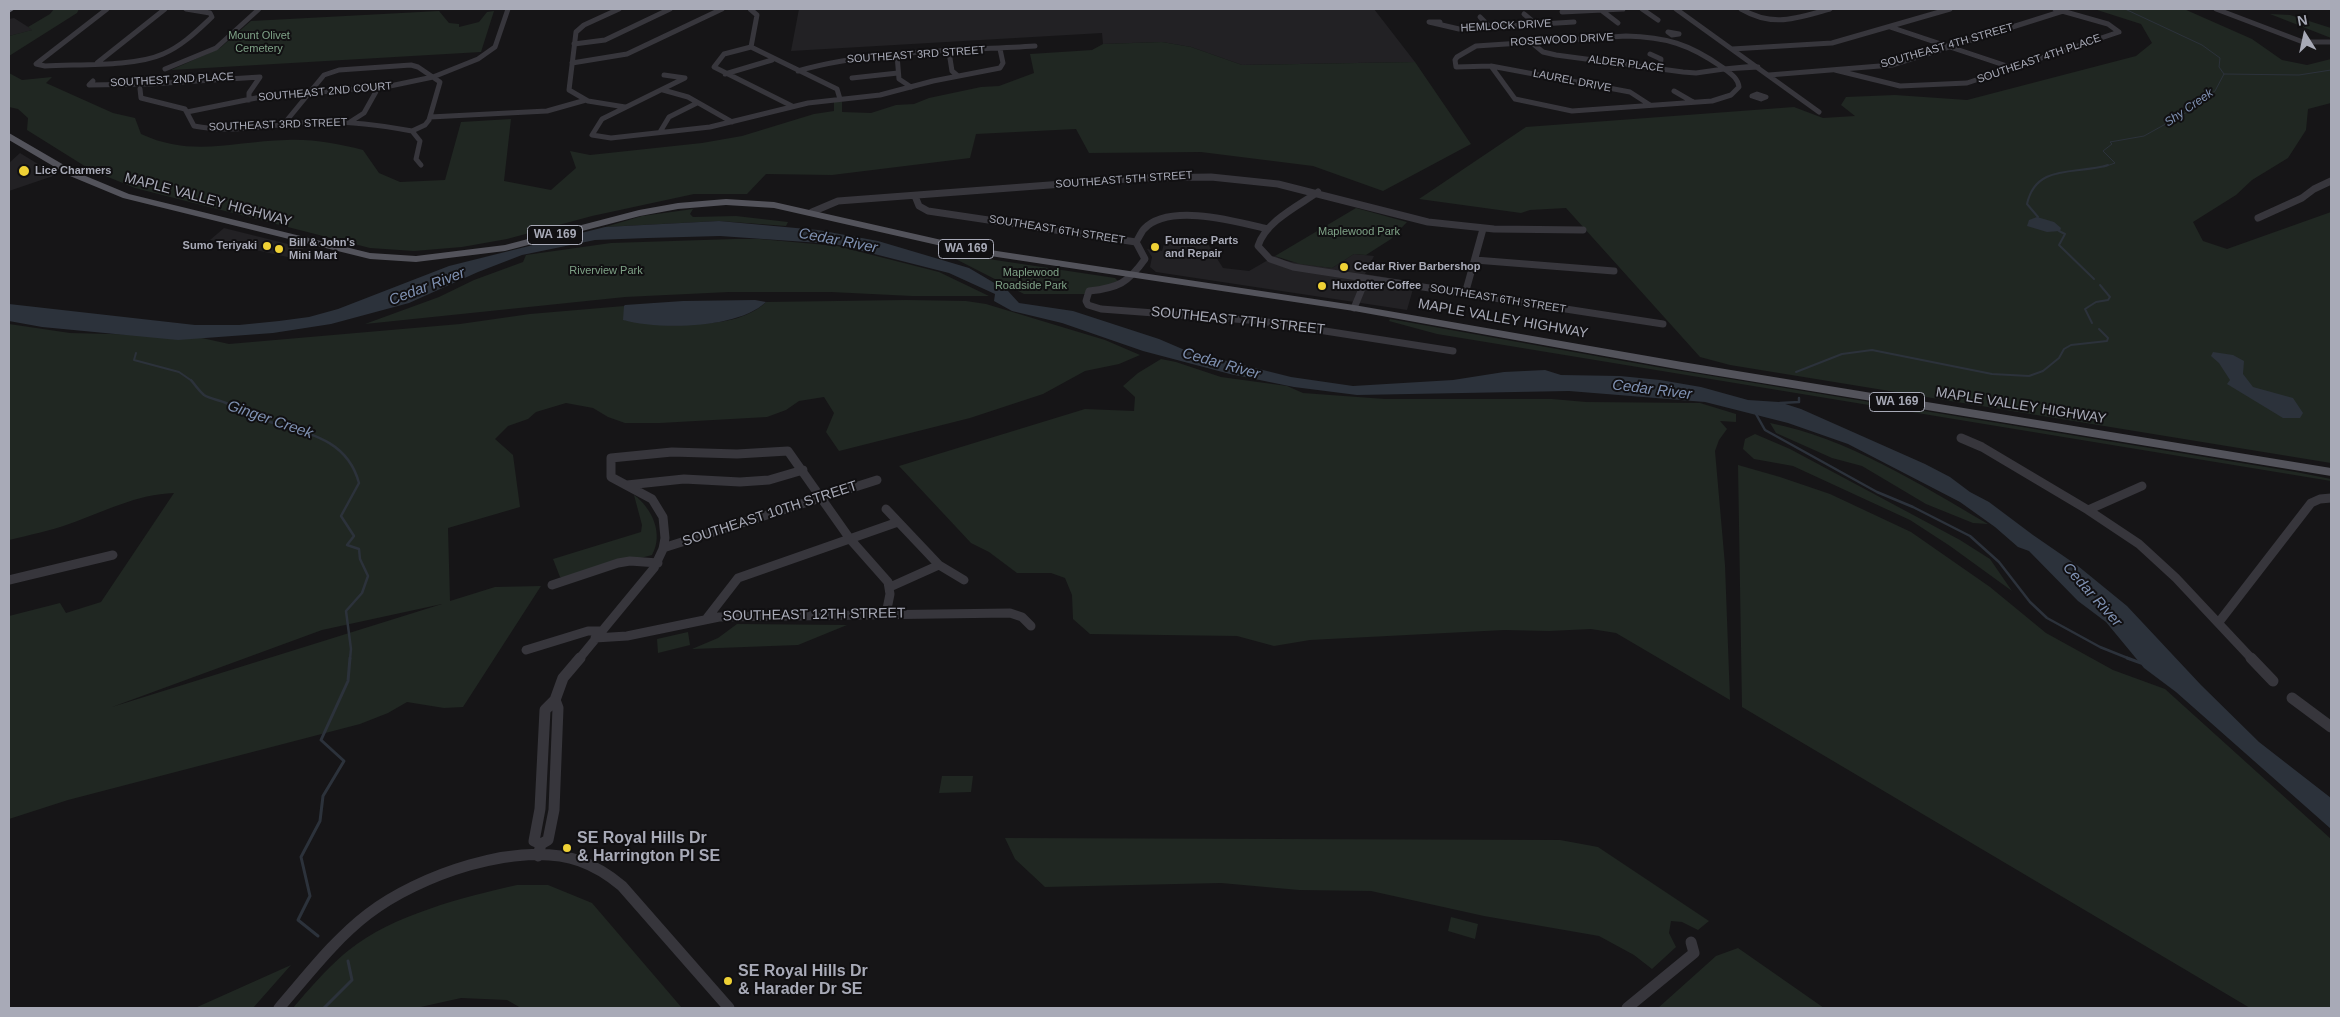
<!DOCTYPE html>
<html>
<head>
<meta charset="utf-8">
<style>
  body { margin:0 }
  #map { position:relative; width:2340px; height:1017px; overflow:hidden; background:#161517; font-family:Helvetica,sans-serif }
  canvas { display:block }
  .frame { position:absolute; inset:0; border:10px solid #a8aab7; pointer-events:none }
  .north { position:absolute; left:2280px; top:10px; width:50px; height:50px; -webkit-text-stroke:4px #111012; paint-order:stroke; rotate:350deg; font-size:14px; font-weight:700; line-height:20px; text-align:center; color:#a8aab7 }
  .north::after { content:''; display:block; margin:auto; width:18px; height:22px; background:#a8aab7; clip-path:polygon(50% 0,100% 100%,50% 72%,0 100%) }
</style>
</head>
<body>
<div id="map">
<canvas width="2340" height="1017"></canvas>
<div class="frame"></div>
<div class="north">N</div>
</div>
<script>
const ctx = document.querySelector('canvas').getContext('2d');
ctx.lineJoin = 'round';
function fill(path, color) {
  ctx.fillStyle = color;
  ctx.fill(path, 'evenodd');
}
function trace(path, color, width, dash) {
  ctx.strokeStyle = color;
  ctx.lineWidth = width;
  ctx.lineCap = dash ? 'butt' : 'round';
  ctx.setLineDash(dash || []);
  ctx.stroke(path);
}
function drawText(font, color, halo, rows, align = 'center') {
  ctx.font = font + ' Helvetica,sans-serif';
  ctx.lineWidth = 4;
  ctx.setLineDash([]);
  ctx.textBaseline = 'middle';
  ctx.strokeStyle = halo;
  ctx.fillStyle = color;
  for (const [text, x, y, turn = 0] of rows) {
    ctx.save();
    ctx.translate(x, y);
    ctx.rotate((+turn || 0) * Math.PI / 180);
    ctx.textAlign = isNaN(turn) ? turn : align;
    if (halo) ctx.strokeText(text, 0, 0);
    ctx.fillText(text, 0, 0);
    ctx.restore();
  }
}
fill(new Path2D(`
  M799,9H1374L1415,62L1242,65L1191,47L1162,42L1103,44L1102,33L791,51Z
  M14,18L33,30L9,36V19Z
  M20,153L56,175L9,191V163Z
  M224,228L304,248L292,258L210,240Z
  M1206,241L1223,268L1249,271L1275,256L1286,261L1332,268L1354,254L1374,256L1365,274L1415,282L1407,310L1156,272L1150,267L1152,257L1147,249L1162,251L1164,244Z`), '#222124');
fill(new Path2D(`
  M54,9H79L77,13L9,56V36L32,30L28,27L50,14Z
  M2094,9H2184L2252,39L2282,60L2307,65L2331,59V103L2308,109L2306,130L2288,158L2252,180L2236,195L2193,222L2203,241L2227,249L2331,212V463L1730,365L1700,357L1566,208L1530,210L1521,213L1419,199L1526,127L1794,107L1823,118L1855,116L1841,105L1846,97L1895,95L1967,100L2136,56L2152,43L2141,24Z
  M439,11L449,23L459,24V27L479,22L487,12L494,11L481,52L171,70L220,48L251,21Z
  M2270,14L2290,15L2331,28V38Z
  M1162,42L1191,47L1242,65L1415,62L1471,144L1383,191L1313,166L1201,152L1089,153L1076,129L976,134L970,158L832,175L766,174L747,194H694L592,216L507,239L462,247L414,251L370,248L135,188L91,170L27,130L28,118L18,109L9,107V73L22,80L52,77L46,83L113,113L135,118L141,134C193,158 233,141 287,140C314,139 338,144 363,150L379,173L400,182L445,180L461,122L511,119L504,181L551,190L576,168L570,151L590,155L702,143L742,136L814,114L834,111V102L842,101V112L871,113L896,105L914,104L929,98L981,87L999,86L1034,73L1030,54L1092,50L1103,44Z
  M1356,208L1407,222L1391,239L1366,255L1354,254L1332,268L1300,264L1275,256Z
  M693,209L690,214L693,217L736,216L788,222L786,226L719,221L605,227L642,216Z
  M734,239H760L837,246L939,272L989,296H912L831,292H729L625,297L365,324L439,297L474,280L523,262L526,255L611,243Z
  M942,252L1115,278L1118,281L1086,294H1024Z
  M906,300L966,301L986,304L1105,340L1140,355L1119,364L1085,371L1043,394L970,418L839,451L826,432L834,413L824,397L799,401L786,410L767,417L660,423H625L608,417L593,408L566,403L536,412L528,419L508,426L495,439L513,455L520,507L448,528L450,601L495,587L541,586L463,707L444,708L407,702L388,713L360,724L68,800L9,819V616L60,603L66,613L101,602L174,493C137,494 103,512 69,524C50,531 29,535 9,540V324L70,333L193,336L229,344L460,324L530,314L624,306V320C665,322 733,334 766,302ZM442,604L112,707L322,630Z
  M1390,319L1657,367L2296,472L2331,479V481L1437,334L1389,321Z
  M1161,359L1176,362L1221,377L1287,386L1303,393L1385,399H1552L1586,402L1700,403L1736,414V422L1720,421L1727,429L1719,440L1715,451L1725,565L1730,700L1616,633L1591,629L1549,631L1504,630L1310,640L1274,646L1237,636L1090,634L1073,619L1072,595L1065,578L1051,573H1017L989,552L971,543L899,466L1085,409L1134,411L1135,397L1123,386L1138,373Z
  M1770,423C1848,438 1919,484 1988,524L1973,523L1926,504L1862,466L1832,458L1776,433Z
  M1755,434L1790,449L1960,540L1990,559L2012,591L1950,546L1910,520L1793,466L1754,459L1743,449L1745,439Z
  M1738,465L1780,477L1830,494L1911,532L1990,587L2046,633L2113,670L2165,689L2331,839V1008H2250L1742,707Z
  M634,495C652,508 664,534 652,555L564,578L560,577L553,559L641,532L642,525Z
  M737,624L847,625L798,645L692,649L718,638Z
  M688,632L690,645L658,653L657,639Z
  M942,776H973L971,792L939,793Z
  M1005,838L1560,840L1598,847L1709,921L1698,930L1682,922L1671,921L1669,933L1676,947L1652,969L1634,955L1599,936L1484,916L1371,891L1299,890L1221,883L1045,887L1015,859Z
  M517,885H548L592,903L682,1008H521L507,1000L461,998L416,1008H293C308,990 331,964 349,950C392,915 464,897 517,885Z
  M1451,917L1478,924L1475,939L1448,931Z
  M1738,948L1824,1008H1658L1716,956Z
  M291,965L253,1008H195Z`), '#202722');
fill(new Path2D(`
  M2037,217L2054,222L2061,228L2060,231L2047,232L2027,226L2029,220Z
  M719,221L818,230L878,241L969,268L1008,291L1019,303L1073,311L1159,339L1187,351L1291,377L1353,386L1453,380L1504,372L1545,370L1561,375L1620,376L1660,380L1701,387L1748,400L1779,402L1801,409L1925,464L1950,477L1970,492L1989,502L2033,535L2078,566L2127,606L2201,685L2259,742L2331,798V829L2176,692L2144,668L2106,622L2078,601L2029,551L2018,547L1995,527L1960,502L1848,444L1788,423L1705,402L1569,391L1357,395L1294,387L1230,374L1143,351L1062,323L1012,311L994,301L995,294L949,273L835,244L720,236L648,238L595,240L522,255L478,272L409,303L331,324L273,333L178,340L42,327L9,321V304L195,325H239L279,321L309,317L338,309L449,266L605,227Z
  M755,300L766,302C738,329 659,330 623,320L624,306L625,305L683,301Z
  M2213,352L2233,355L2244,361L2243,374L2253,387L2293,398L2303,413L2300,418H2283L2227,384L2230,380L2219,363L2211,356Z`), '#2c323b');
trace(new Path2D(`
  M2125,9L2202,45L2220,58L2219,67L2224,74
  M2104,167L2115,163L2103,151L2112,144L2110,142L2144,136L2198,106L2199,102L2215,91L2224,74L2299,75L2331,70`), '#2c323b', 1);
trace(new Path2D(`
  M2038,217L2027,204C2036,163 2076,175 2108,165
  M2059,231L2065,234L2059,245L2094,279
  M2092,323L2085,309L2096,302L2108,300L2110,297L2100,285
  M136,353L134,360L179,372L192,381
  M1796,372L1842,354L1872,350L1992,374L2029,376L2043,371L2059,358L2064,349L2071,345L2107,341L2108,338L2099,329`), '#2c323b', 2);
trace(new Path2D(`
  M191,380C195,385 199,391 204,395C210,399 219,400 226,403C238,408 248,415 261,419C301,433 346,435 359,483L341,516L354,536L347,545L359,549L360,559L368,576L362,593L346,611L351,649L350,659
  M1780,403L1799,402V398
  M1756,414L1765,430L1877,492L1913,507L1970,536L1999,562L2030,602L2047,618L2100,647L2130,659`), '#2c323b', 2.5);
trace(new Path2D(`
  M2127,658L2141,663
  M318,936L298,920L310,896L301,857L320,821L323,796L344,761L321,740L348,681L350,658
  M324,1008L352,980L348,961`), '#2c323b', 3);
trace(new Path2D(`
  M107,9L36,64L45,66C78,64 134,67 163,54C182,46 197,31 212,17L210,13L186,9
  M619,9L584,25L576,32L569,90L588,101L625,107
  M750,9L757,15L751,47L837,89L840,99
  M1642,9L1658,20
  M1676,9L1819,112
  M1741,9C1774,28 1796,18 1830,9
  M2216,9L2303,42V46
  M1601,10L1618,23
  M1562,12L1623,9
  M1524,14L1536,24
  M1480,17L1490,27
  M1438,24L1440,22H1429L1459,29L1574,22
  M1890,27L2013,68
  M1668,32L1679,34L1672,35Z
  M1626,36C1666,37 1689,44 1722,67C1729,73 1738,77 1739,87L1731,95L1712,101L1572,111L1515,99L1491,66L1456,67L1455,60L1457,57L1476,46Z
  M1531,42L1543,52L1556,55L1683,72L1696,73L1724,69
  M2303,42H2331
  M574,44L605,40L670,9
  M751,47L724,54L714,67L792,106
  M1732,49L1832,43L1950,9
  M949,52L952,71L958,76
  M1650,54L1661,59L1660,68
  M897,55L899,79L911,87
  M97,63L165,9
  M572,63L627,54L722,9
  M1491,66L1630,92L1650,105
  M1755,66L1724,69L1758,67
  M165,69L216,48L259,9
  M1835,70L1900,86L1967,83L2119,32L2108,24L2055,9
  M798,71C871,50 959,51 1035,46
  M725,74L772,60
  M664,75L685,78L602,119L592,135L611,138L710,127L808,103L880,95L933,81L1000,68L1003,63L1000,49
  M1769,75L1892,65L2063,11
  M852,78L898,73
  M93,81L89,85L150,84L260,77L249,93V100
  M140,89L141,98L185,109L194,126C234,134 273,124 313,122C346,121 379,125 412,131
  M663,90L688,97L732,122
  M1674,91L1693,102
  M1757,94L1766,97L1761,99L1752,96Z
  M187,112L261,97L390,86L433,77L478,59L495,47L508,9
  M430,117L547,111L586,100
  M350,122L364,113L378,88
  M283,125L324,75L339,70L411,65L418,67L440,82L429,120L425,125L412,131L420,141L416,159L421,165
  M660,132L669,117L697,103`), '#37363c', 5);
trace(new Path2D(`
  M1318,192C1298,206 1266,221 1258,246L1270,259L1293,267L1663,324
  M915,196L919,206L928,211L1136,242
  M812,212L838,201L1142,178L1211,177L1278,184L1428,222L1494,229L1583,230
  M2258,218L2302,198L2314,189L2331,181
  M1136,242L1145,259C1128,283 1118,288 1089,291L1086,301L1088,305L1101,309L1261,321L1453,351
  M1136,242C1139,238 1141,232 1144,229C1169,202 1238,222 1268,229
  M1475,260L1614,271
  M1465,294L1483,229
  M1354,308L1366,279`), '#37363c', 7);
trace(new Path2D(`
  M1961,438L1982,447L2088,510L2139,544L2176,578L2252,659
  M627,485L684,479L740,482L769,480L803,470
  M886,509L939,565L964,580
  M2088,510L2142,486
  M663,548L877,480
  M9,580L113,555
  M552,585L618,563L630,561L658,563
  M890,587L939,565
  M707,618L738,578L898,522
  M2219,622L2311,503L2320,499L2331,498
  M595,638L627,636L719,617L1010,613L1022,617L1031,626
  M526,650L588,631H602
  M579,659L654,568L663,549L665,538L663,517L652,499L611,477V458L672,452L737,454L788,451L850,539L888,582L890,594L886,614`), '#37363c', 9);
trace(new Path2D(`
  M2251,658L2273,681
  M2292,698L2331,727
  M541,844L534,841L540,809L545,710L555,700
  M538,856L541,844L548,840L554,810L558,708L555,700L563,678L580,658
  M279,1008C307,976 334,940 368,914C417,876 519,839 580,861C597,867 609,875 622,886L729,1008
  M1627,1008L1694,953L1691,942`), '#37363c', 11);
fill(new Path2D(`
  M9,133L76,172L129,194L370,253L416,256L505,245L639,210L678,203L726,199L774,202L977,248L1354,305L1682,362L2331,468V476L1682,370L1354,311L977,254L774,208L726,205L678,209L640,216L505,251L416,262L370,259L123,198L70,176L9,140Z`), '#53535b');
fill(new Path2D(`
  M9,9H15L9,13Z`), '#63646d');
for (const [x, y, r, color] of [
  [24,171,6,"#efd135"],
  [267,246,5,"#efd135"],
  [1155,247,5,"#efd135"],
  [279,249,5,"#efd135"],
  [1344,267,5,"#efd135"],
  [1322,286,5,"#efd135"],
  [567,848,5,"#efd135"],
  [728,981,5,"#efd135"]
]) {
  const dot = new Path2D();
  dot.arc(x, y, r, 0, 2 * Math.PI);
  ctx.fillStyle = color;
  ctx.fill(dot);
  trace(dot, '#111012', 2);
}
drawText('11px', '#a8aab7', '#111012', [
  ["HEMLOCK DRIVE",1506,26,-3],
  ["ROSEWOOD DRIVE",1562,40,-3],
  ["SOUTHEAST 4TH STREET",1947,46,-16],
  ["SOUTHEAST 3RD STREET",916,55,-4],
  ["SOUTHEAST 4TH PLACE",2039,59,-19],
  ["ALDER PLACE",1626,64,7],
  ["SOUTHEST 2ND PLACE",172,80,-3],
  ["LAUREL DRIVE",1572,81,11],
  ["SOUTHEAST 2ND COURT",325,92,-5],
  ["SOUTHEAST 3RD STREET",278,125,-2],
  ["SOUTHEAST 5TH STREET",1124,180,-4],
  ["SOUTHEAST 6TH STREET",1057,230,9],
  ["SOUTHEAST 6TH STREET",1498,299,9]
]);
drawText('11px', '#7fa287', '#111012', [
  ["Mount Olivet",259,36],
  ["Cemetery",259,49],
  ["Maplewood Park",1359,232],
  ["Riverview Park",606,271],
  ["Maplewood",1031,273],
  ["Roadside Park",1031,286]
]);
drawText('bold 11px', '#a8aab7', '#111012', [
  ["Lice Charmers",35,171],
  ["Furnace Parts",1165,241],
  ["and Repair",1165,254],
  ["Bill & John's",289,243],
  ["Mini Mart",289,256],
  ["Sumo Teriyaki",257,246,"right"],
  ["Cedar River Barbershop",1354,267],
  ["Huxdotter Coffee",1332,286]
], 'left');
drawText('italic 12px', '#7f91b2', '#111012', [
  ["Shy Creek",2189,108,-35]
]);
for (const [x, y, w] of [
  [555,235,55],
  [966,249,55],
  [1897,402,55]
]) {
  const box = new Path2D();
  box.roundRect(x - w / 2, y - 9.5, w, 19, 4);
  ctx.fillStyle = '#111012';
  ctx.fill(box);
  trace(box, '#a8aab7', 1);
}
drawText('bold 12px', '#a8aab7', null, [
  ["WA 169",555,235],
  ["WA 169",966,249],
  ["WA 169",1897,402]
]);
drawText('14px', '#a8aab7', '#111012', [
  ["MAPLE VALLEY HIGHWAY",208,200,15],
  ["MAPLE VALLEY HIGHWAY",1503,319,10],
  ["SOUTHEAST 7TH STREET",1238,321,6],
  ["MAPLE VALLEY HIGHWAY",2021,406,9],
  ["SOUTHEAST 10TH STREET",770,514,-18],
  ["SOUTHEAST 12TH STREET",814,615,-1]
]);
drawText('italic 15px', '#7f91b2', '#111012', [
  ["Cedar River",838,241,11],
  ["Cedar River",427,287,-21],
  ["Cedar River",1221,364,16],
  ["Cedar River",1652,390,7],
  ["Ginger Creek",270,420,19],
  ["Cedar River",2092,595,48]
]);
drawText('bold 16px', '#a8aab7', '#111012', [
  ["SE Royal Hills Dr",577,839],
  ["& Harrington Pl SE",577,857],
  ["SE Royal Hills Dr",738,972],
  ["& Harader Dr SE",738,990]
], 'left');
</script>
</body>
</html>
